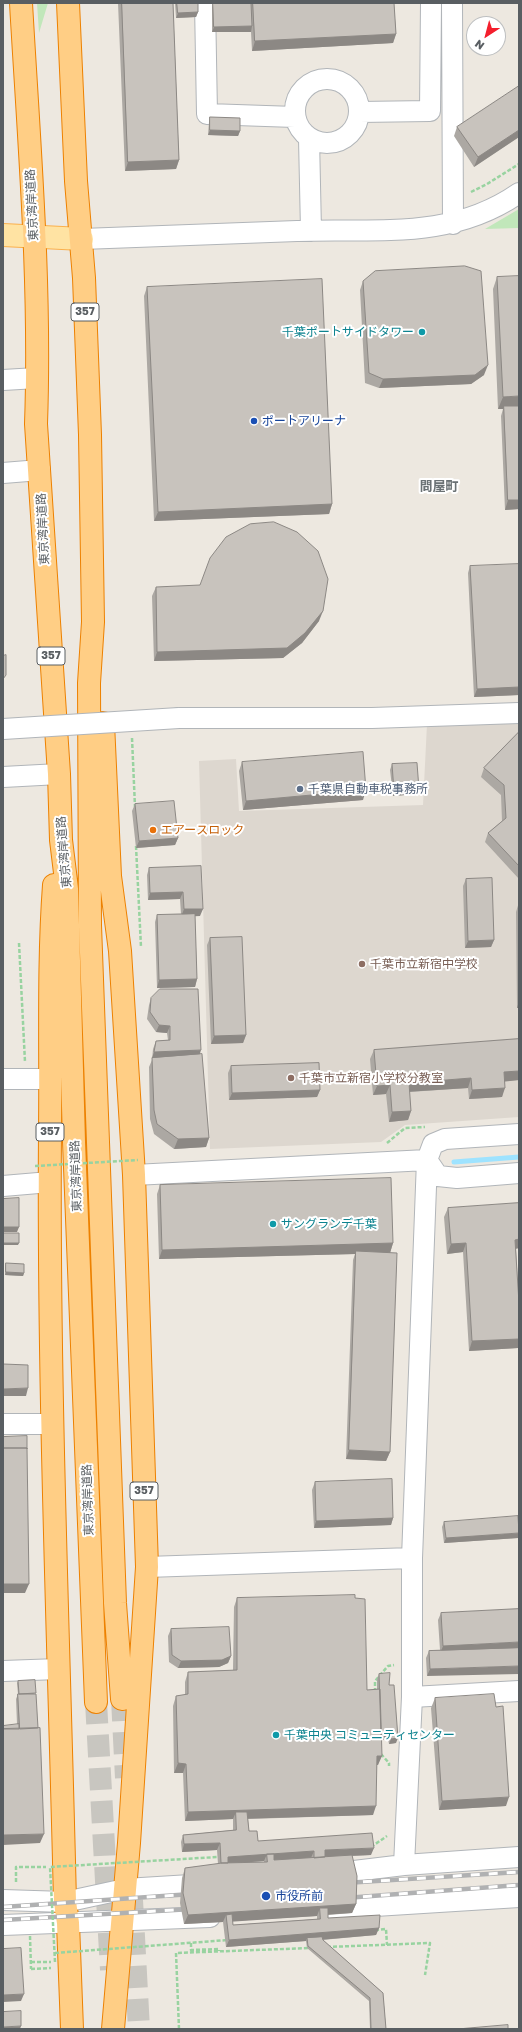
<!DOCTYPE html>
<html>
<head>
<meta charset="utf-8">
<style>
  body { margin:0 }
  #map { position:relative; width:522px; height:2032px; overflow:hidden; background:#ede8e0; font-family:"Golos Text",sans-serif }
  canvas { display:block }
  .frame { position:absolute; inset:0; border:4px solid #595e62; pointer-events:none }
  .north { position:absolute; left:466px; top:16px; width:40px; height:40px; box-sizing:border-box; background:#fff; border:1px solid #bdbfc0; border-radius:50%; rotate:216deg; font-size:11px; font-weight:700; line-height:16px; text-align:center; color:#595e62 }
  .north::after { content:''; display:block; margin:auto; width:14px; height:18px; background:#f41f2d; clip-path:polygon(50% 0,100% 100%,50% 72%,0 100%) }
</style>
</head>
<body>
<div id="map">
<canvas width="522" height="2032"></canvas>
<div class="frame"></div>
<div class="north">N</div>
</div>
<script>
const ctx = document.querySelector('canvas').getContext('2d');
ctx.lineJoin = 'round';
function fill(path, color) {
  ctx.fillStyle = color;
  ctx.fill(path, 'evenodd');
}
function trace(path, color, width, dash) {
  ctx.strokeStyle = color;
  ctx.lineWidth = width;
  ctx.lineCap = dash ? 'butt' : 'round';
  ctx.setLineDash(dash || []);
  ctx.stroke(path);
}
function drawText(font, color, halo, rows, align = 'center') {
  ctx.font = font + ' "Golos Text","Noto Sans JP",sans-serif';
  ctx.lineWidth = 4;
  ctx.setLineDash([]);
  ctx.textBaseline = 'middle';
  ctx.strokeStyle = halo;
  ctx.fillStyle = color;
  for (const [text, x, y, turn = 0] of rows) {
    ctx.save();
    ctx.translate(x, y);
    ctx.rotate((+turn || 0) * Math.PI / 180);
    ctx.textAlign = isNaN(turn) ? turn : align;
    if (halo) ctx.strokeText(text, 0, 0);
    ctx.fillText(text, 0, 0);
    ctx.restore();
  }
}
fill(new Path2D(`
  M519,723V1117L405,1125L381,1142L210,1149L199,761L236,759L239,811L423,805L427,724Z`), '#ddd7cf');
fill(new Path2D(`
  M37,3H48L39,33Z
  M519,209V228L485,229Z`), '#c1e7ba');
trace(new Path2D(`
  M454,1162L519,1157`), '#9ee3ff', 5);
trace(new Path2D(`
  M122,1699L126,1778
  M96,1702L111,1970
  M132,1900L139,2029`), '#c8c6c0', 22, [22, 11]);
const minor = new Path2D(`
  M205,3L207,114L295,117
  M452,3L453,224
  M295 111a32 32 0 1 1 64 0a32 32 0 1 1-64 0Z
  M359,112L430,111L431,3
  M309,138L311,231
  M82,239C153,237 225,234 297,231C375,228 450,241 519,193
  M3,380L37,378
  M3,473L40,470
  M179,718H372L519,713
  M3,777L59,774
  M3,1079H51
  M427,1160L438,1176L457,1178L519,1173
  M134,1175L427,1160
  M3,1186L50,1182
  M3,1424H52
  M147,1567L412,1558
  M3,1671L59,1669
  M412,1697L519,1691
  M404,1865L412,1697V1558L427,1160L433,1144L445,1139L519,1134
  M329,1874L404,1865L519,1857
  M3,1900L65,1902L125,1889L207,1884
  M327,1909L519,1897
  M3,1925L210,1917`);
const major = new Path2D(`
  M3,235L82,239`);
const highway = new Path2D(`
  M21,3C29,143 41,284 36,424L59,774L61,840L67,889L74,1142L96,1702
  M68,3L76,181L84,278L90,435L93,622L89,683L90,925L115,1603L122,1699
  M103,723L110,876L120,951L134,1175L147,1567L129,1843L113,2029
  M54,885C48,966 51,1049 50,1130C48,1387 59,1645 65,1902L68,1923L72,2029`);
trace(minor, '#b1b5b9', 22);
trace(major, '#fbb04c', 24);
trace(highway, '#ed8100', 24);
trace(new Path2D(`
  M471,192L487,184L519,164
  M132,738L135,807
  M136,846L141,947
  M19,943L25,1062
  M387,1143L405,1128L425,1127
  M375,1692V1681L388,1666L394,1665
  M381,1754L389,1763V1766
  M371,1847L387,1836
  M16,1882V1867H46
  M375,1930L386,1929L387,1945
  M191,1943V1950L219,1949V1951
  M327,1947L430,1943L425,1975
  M31,1962H51
  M31,1969L51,1968
  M179,2029L176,1953L310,1948`), '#98d3a0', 2.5, [4, 2]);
trace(minor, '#fff', 20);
trace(major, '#ffe3a3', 22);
trace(highway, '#ffce85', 22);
const rail = new Path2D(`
  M345,1883L519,1872
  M345,1898L519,1885
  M3,1907L192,1894
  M3,1920L192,1909`);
trace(rail, '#b0b1b2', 4.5);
trace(rail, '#fff', 3, [9]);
const minorBridge = new Path2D(`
  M3,729L179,718`);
trace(minorBridge, '#b1b5b9', 22, []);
trace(new Path2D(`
  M35,1166L138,1160
  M30,1936L31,1969
  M55,1953L228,1940
  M55,1962L50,1867L217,1857`), '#98d3a0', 2.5, [4, 2]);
trace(minorBridge, '#fff', 20);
fill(new Path2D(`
  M118,3H173L179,160L176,169L125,171Z
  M175,3H198V12L196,17L176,18Z
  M213,3H251V4V3H394L396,34L393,43L252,51L251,32H212V7Z
  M519,86V137L474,167L454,136L457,127Z
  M210,117L240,131L238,136L208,135L209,122Z
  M497,277L519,509L505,510L501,416L503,409H498L493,289Z
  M363,281L484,375L471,384L379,388L365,383L360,290Z
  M147,287L332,504L329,514L154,521L144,296Z
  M470,566L519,695L474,697L468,573Z
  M156,587L319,621L302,643L283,658L154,661L152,596Z
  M519,732V879L485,842L488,833L502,821L501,795L481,777L484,768Z
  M242,762L363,800L243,810L239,771Z
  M392,764L419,789L417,794L393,796L390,770Z
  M135,804L178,838L175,845L136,848L132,811Z
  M201,866L200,916H195L197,979L195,987L157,988L155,922L157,915L181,914L180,899L148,900L147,875L149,868Z
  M466,879L494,940L491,947L465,948L463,886Z
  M519,902V1008H517L516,912Z
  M210,938L246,1035L243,1043L211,1044L207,945Z
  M151,998L200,1054L209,1138L206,1147L174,1149L154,1134L150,1119L149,1067L152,1060L153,1049L156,1041L168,1040L167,1033L156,1032L147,1019L149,1005Z
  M519,1039V1080L505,1081L502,1097L469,1099L468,1088L409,1092L411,1111L408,1120L389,1122L386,1094L373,1095L370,1059L374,1050Z
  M231,1066L320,1090L317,1097L229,1100L228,1073Z
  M160,1185L393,1243L390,1253V1452L386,1461L346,1459L353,1260L355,1254L159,1259L157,1194Z
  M519,1203V1248L516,1249L519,1303V1345L518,1348L469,1351L463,1252L447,1254L444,1217L448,1208Z
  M6,1263L24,1273L23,1276L5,1275V1266Z
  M315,1482L393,1518L391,1525L314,1528L312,1490Z
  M444,1522L518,1538L444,1543L442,1527Z
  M237,1598L367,1690L377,1689V1679L379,1674L389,1685L396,1743L389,1744L388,1739L381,1740L378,1765H377L373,1815L248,1819L249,1831L258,1841L371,1855L352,1856L356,1904L352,1913L328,1915V1918L379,1928L376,1935L322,1940H323L383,1993L386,2029H370L369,2001L307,1948L306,1941L226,1947L223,1922L184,1924L180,1903L182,1878L185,1868L218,1864L217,1850L182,1852L181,1842L183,1835L233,1830V1819L185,1821L183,1773H174L173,1706L176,1696L185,1695V1682L188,1672L233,1670L234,1607ZM264,1861V1862L241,1863ZM317,1916V1919L233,1925L232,1921Z
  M519,1609L427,1676L426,1658L429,1651L440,1650L438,1620L441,1613Z
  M171,1629L231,1656L228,1663L219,1667L178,1668L169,1662L168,1636Z
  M18,1681L36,1695L40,1843L17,1724L16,1699L18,1694L17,1683Z
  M435,1698L506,1806L439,1810L431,1708Z`), '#aca8a3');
fill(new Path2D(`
  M470,3H505L469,4Z
  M198,12L196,17L176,18L178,13Z
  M252,26L251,32H212L214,27Z
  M396,34L393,43L252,51L255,41Z
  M210,130L240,131L238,136L208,135Z
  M519,130V137L474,167L478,157Z
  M179,160L176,169L125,171L128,162Z
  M488,365L484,375L471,384L379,388L383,379Z
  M519,396V408L504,406L503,409H498L503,397Z
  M508,500H519V509L505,510Z
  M332,504L329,514L154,521L158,512Z
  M323,611L319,621L302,643L283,658L154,661L157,652Z
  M519,687V695L474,697L477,689Z
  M419,789L417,794L393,796L394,791Z
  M366,790L363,800L243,810L246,801Z
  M178,838L175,845L136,848L139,841Z
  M183,892L180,899L148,900L150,893Z
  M184,909H203L200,916L181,917Z
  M494,940L491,947L465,948L468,941Z
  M197,979L195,987L157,988L159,980Z
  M519,1001V1008H517Z
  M159,1025L170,1026L167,1033L156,1032Z
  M246,1035L243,1043L211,1044L214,1036Z
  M201,1050L199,1057L152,1058L154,1052Z
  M519,1071V1080L501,1082L504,1072Z
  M471,1078L468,1088L405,1092L409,1083Z
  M390,1085L386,1094L373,1095L377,1086Z
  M505,1088L502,1097L469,1099L472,1090Z
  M320,1090L317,1097L229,1100L232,1093Z
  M411,1111L408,1120L389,1122L392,1112Z
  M209,1138L206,1147L174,1149L178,1139Z
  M3,1227H19L17,1232H3Z
  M519,1239V1248L512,1249L515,1240Z
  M3,1243H19L18,1245H3Z
  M393,1243L390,1253L356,1251L355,1254L159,1259L162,1250Z
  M466,1243L463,1252L447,1254L451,1244Z
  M6,1272L24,1273L23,1276L5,1275Z
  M519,1339V1345L518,1348L469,1351L472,1341Z
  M28,1388L26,1396H3V1389Z
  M349,1450L390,1452L386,1461L346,1459Z
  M393,1518L391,1525L314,1528L316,1521Z
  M519,1533L518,1538L444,1543L446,1538Z
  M3,1584H29L25,1593H3Z
  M519,1642V1646L518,1649L440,1654L443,1646Z
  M231,1656L228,1663L219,1667L178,1668L181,1661Z
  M519,1666V1674L427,1676L430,1669Z
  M390,1734L388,1739L379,1740L381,1735Z
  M398,1738L396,1743L389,1744L391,1739Z
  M377,1756H382L378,1765H374Z
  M178,1763L186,1764L183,1773H174Z
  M509,1797L506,1806L439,1810L442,1801Z
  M376,1806L373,1815L236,1819V1812L233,1819L185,1821L188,1812Z
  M44,1834L40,1843L3,1845V1835Z
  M220,1843L217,1850L182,1852L184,1844Z
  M374,1848L371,1855L322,1857L325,1850Z
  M314,1851L311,1858L267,1861V1854Z
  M267,1854L264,1861L225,1864L228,1857Z
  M356,1904L352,1913L320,1915V1908L317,1916L227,1922L226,1915L223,1922L184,1924L188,1915Z
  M379,1928L376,1935L307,1941V1938L306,1941L226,1947L229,1940Z
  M24,1994L21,2001L3,2002V1995Z
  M21,2026L20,2029H3V2027Z`), '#8c8884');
const building = new Path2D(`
  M122,3H173L179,160L128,162Z
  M177,3H198V12L178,13Z
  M213,3H251L252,26L214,27Z
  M253,3H394L396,34L255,41Z
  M519,86V130L478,157L457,127Z
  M210,117L240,118V131L210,130Z
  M465,266L481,271L488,365L475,375L383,379L369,373L363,281L375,271Z
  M519,276V396L503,397L497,277Z
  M322,279L332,504L158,512L147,287Z
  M504,406H519V500H508Z
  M274,522L297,532L318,551L328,579L323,611L305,633L287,648L157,652L156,587L200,585L210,558L226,537L250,524Z
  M519,564V687L477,689L470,566Z
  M6,655V675L3,679V656Z
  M519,732V866L488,833L506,818L504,785L484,768Z
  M363,752L366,790L246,801L242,762Z
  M417,763L419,789L394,791L392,764Z
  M174,801L178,838L139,841L135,804Z
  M201,866L203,909H184L183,892L150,893L149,868Z
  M492,878L494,940L468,941L466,879Z
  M195,914L197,979L159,980L157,915Z
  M242,937L246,1035L214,1036L210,938Z
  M160,989H198L201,1050L154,1052L156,1041L170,1040V1026L159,1025L150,1012L151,998Z
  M519,1039V1071L504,1072L505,1088L472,1090L471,1078L409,1083L411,1111L392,1112L390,1085L377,1086L374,1050Z
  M202,1054L209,1138L178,1139L157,1124L154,1110L152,1058Z
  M319,1063L320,1090L232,1093L231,1066Z
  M391,1178L393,1243L162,1250L160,1185Z
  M19,1198V1227H3V1199Z
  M519,1203V1239L515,1240L519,1303V1339L472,1341L466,1243L451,1244L448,1208Z
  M3,1233H19V1243H3Z
  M356,1251L397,1253L390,1452L349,1450Z
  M6,1263L24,1264V1273L6,1272Z
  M3,1364L28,1365V1388L3,1389Z
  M27,1436V1449V1448H3V1437Z
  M3,1448H27L29,1584H3Z
  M392,1479L393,1518L316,1521L315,1482Z
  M518,1516L519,1533L446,1538L444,1522Z
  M355,1595V1598L365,1599L367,1690L380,1689L382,1756H377L376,1806L188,1812L186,1764L178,1763L176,1696L188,1694V1672L237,1670V1598Z
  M519,1609V1642L443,1646L441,1613Z
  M229,1627L231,1656L222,1660L181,1661L172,1655L171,1629Z
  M519,1648V1666L430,1669L429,1651Z
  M390,1673L389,1685H394L398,1738L391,1739L390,1734L381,1735L379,1674Z
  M35,1680L36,1693L19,1694L18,1681Z
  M18,1694H36L38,1728L20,1729Z
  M494,1694L496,1707L503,1706L509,1797L442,1801L435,1698Z
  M19,1724V1729H3V1726Z
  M40,1728L44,1834L3,1835V1729Z
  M236,1812H247L249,1831H257L258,1841L372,1833L374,1848L325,1850V1857L314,1858V1851L228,1857V1863H221L220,1843L184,1844L183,1835L236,1830Z
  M267,1854H274V1860L352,1855L357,1876L356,1904L188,1915L183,1893L185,1868L222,1863L267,1862Z
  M320,1908H328V1918L380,1915L379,1928L229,1940L226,1915L232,1914L233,1925L320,1919Z
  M322,1937L323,1940L383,1993L386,2029H371L370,1998L308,1946L307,1938Z
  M21,1948L24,1994L3,1995V1949Z
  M21,2011V2026L3,2027V2012Z
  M508,2025V2029H458Z`);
fill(building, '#c8c3bd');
trace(building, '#8c8884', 1);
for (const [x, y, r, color] of [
  [422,332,4,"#0f9aa8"],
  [254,421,4,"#1a4fb4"],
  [300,789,4,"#5c6f8a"],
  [153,830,4,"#e8710a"],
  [362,964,4,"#8d6e63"],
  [291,1078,4,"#8d6e63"],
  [273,1224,4,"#0f9aa8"],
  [276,1735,4,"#0f9aa8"],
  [266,1896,5,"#1a4fb4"]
]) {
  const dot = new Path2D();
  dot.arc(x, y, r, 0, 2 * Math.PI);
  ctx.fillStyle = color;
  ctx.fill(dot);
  trace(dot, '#fff', 1.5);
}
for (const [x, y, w] of [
  [85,312,28],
  [51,656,28],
  [50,1132,28],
  [144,1491,28]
]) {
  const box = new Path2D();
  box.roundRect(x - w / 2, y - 9, w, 18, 3);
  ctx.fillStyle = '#fff';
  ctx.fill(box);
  trace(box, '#595e62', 1);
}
drawText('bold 11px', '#595e62', null, [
  ["357",85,312],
  ["357",51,656],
  ["357",50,1132],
  ["357",144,1491]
]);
drawText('12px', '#595e62', '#fff', [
  ["東京湾岸道路",32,205,-93],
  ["東京湾岸道路",43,529,-93],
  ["東京湾岸道路",64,852,-95],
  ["東京湾岸道路",76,1176,-92],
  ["東京湾岸道路",88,1500,-92]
]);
drawText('12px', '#0d838f', '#fff', [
  ["千葉ポートサイドタワー",414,332,"right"],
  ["サングランデ千葉",281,1224],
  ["千葉中央 コミュニティセンター",284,1735]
], 'left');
drawText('12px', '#164399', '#fff', [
  ["ポートアリーナ",262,421],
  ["市役所前",275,1896]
], 'left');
drawText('12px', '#4e5e75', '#fff', [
  ["千葉県自動車税事務所",308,789]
], 'left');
drawText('12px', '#c56008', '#fff', [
  ["エアースロック",161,830]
], 'left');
drawText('12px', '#785e54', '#fff', [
  ["千葉市立新宿中学校",370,964],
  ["千葉市立新宿小学校分教室",299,1078]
], 'left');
drawText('bold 13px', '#6a7174', '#fff', [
  ["問屋町",439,487]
]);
</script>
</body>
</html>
